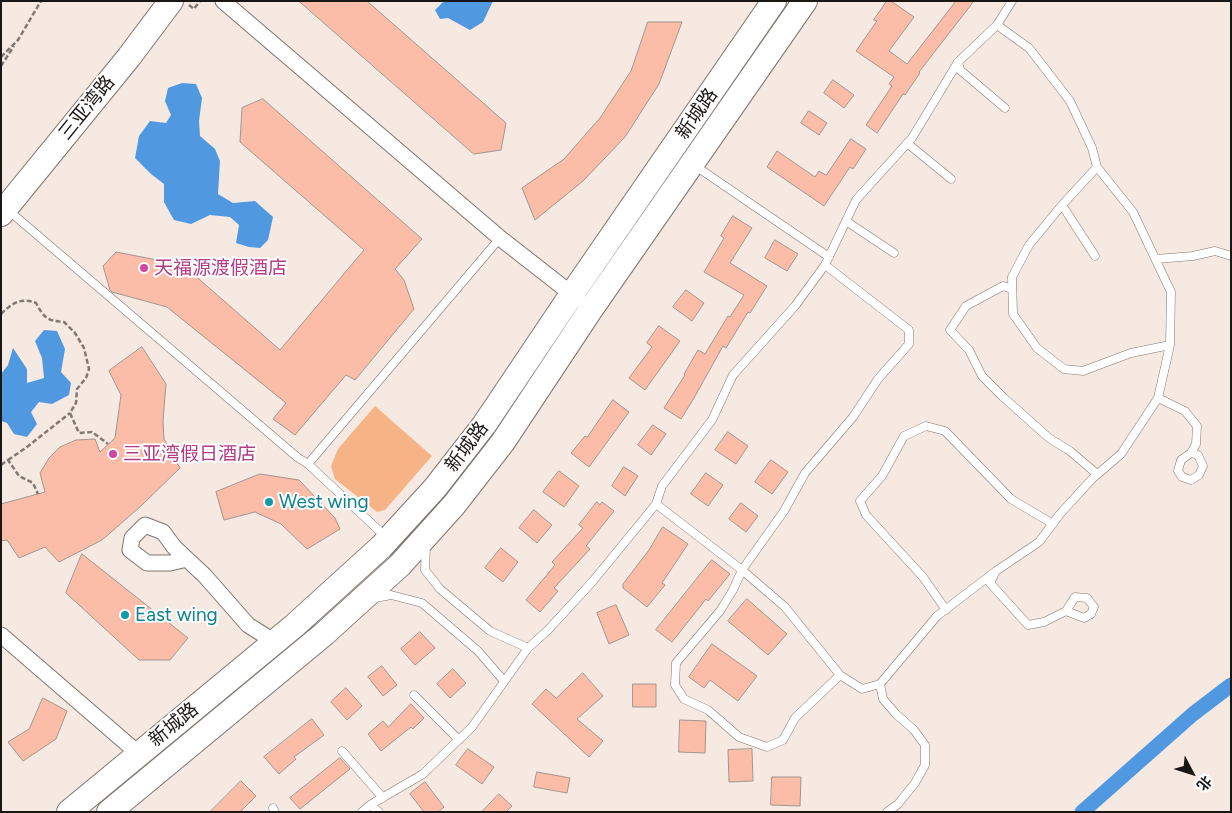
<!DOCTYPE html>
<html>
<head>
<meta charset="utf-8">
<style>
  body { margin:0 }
  #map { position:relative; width:1232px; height:813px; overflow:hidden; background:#f5e9e2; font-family:Figtree,"Noto Sans SC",sans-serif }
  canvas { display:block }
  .frame { position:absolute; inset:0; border:2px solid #1a1614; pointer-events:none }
  .north { position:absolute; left:1167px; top:748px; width:50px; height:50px; -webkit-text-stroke:4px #fff; paint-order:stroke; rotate:130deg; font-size:14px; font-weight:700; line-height:20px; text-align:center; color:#1a1614 }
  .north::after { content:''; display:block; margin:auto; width:18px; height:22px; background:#1a1614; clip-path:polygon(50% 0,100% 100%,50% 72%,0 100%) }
</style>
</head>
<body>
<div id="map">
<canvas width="1232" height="813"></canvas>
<div class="frame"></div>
<div class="north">北</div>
</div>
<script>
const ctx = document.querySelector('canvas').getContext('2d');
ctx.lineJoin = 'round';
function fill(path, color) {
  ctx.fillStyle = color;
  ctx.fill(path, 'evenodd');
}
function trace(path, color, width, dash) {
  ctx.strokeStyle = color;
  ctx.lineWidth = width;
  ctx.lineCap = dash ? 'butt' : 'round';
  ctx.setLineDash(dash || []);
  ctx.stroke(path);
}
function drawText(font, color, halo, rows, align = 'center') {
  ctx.font = font + ' Figtree,"Noto Sans SC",sans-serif';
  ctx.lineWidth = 4;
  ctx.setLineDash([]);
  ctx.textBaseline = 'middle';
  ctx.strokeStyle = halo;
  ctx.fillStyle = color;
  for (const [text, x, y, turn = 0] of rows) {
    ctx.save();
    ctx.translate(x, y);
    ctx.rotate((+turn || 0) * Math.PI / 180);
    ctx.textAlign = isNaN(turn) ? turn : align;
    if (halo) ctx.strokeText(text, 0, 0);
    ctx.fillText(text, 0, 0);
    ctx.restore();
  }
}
fill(new Path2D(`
  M375,406L432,456L385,510L377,512L335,479L331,466L338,449Z`), '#f6b486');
fill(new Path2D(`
  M444,1H493L483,22L470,30L448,18L440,19L435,10Z
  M182,83L196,84L202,98L199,121L200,136L215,149L220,161L218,194L233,203L255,201L273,217L268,240L260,248L249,247L236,243L239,225L230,217L210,215L191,224L174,220L164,202V184L151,174L135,158L139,136L150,121L166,123L171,115L165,101L168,88Z
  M44,330L57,331L65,349L61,372L71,383L69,395L52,404L39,402L31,412L37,424L27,437L14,434L7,423L1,421V374L8,365L13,348L27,369V383L44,378L42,358L35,341Z`), '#5099e0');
trace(new Path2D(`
  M1082,812L1193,714L1231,685`), '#5099e0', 15);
const building = new Path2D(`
  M299,1H367L506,123L501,150L474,154Z
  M887,1H891L914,17L889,51L907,64L956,1H974L919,72L920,73L905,95L903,94L877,133L866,125L892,86L889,84L894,77L856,51L877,21L874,20Z
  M648,22H682L659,84L625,137L583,181L535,220L522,188L564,159L600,118L631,71Z
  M833,80L854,95L844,108L824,93Z
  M263,99L422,239L395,269L404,280L414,309L355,380L346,375L295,435L273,419L286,403L167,307L112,292L110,290L103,266L116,252L183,265L280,350L364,250L240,142L242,108Z
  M809,111L827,123L819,135L801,123Z
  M851,139L866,149L853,169L850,167L824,206L767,167L777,151L815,177L819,171L826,175Z
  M733,216L752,228L730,263L767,286L750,313L748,312L726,348L723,346L694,398L681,419L664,408L685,375L684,374L698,350L705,354L728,316L730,317L744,295L704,272L724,238L721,236Z
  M775,240L798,254L787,271L765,258Z
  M686,290L704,303L692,321L673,307Z
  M659,326L680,341L645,390L629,378L652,347L647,343Z
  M142,347L166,384L163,421L164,439L180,468L142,505L102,540L59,562L45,547L19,558L7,540L1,541V504L45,492L40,473L49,458L60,447L76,440L95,439L100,452L115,438L121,395L109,371Z
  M613,400L629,412L589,467L571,453L585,436L587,437Z
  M653,425L666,434L651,455L638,445Z
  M728,432L748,446L736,464L715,450Z
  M771,460L788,472L772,494L755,482Z
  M624,467L638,476L625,496L612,486Z
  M559,471L579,486L564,507L543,492Z
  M706,473L723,485L708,506L691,494Z
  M260,474L299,480L335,518L340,529L307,549L281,524L255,512L224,520L216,492Z
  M597,502L600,505L602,502L614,511L586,546L590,549L554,588L558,591L540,612L526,600L555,565L552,562L583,528L579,525Z
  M741,503L758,516L746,532L729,519Z
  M534,510L552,525L537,543L519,528Z
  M663,527L688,544L662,583L665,585L647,607L623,588V584L649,550Z
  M501,548L518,562L503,582L485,568Z
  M82,554L188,638L170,660H139L66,593Z
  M712,560L730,574L708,601L706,599L672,642L656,630Z
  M747,599L787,634L768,655L728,621Z
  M616,605L629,635L609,644L597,613Z
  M420,632L435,648L415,665L401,649Z
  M712,644L757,676L738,701L710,680L704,688L689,677Z
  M382,666L397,685L383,696L368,677Z
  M453,669L466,683L450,698L437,684Z
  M583,673L603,696L577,719L603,741L589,757L532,704L546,689L556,698Z
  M633,684H656V707H633Z
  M346,688L362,706L347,720L331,702Z
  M43,698L67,711L56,739L23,761L8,742L29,729Z
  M411,704L424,718L413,729L411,727L381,751L368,734L383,721L388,727Z
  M312,719L324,735L294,757L296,759L279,774L264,757Z
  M680,720L706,721L705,753L679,752Z
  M468,749L494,767L482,784L456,765Z
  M752,749L753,781L729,782L728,750Z
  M340,758L350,769L300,809L290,798Z
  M537,772L570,778L567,793L534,787Z
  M772,777H801L800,806L771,805Z
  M241,781L256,796L240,812H210Z
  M425,782L444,807L438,812H424L410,794Z
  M499,794L512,806L506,812H482Z`);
fill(building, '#fbbda8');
trace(building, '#a19591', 1);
const lane = new Path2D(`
  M958,62L960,70L1005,108
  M907,143L951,179
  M694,165L829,257
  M1097,167L1133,212L1171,292L1170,345
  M1062,205L1095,256
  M8,210L297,457L308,464L387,538
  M846,221L894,253
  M1156,259L1193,256L1215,251L1231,256
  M825,265L909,330V344L878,379L853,417L805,473L784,511L742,570L733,590L720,611L676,663L675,685L684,699L708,710L739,737L767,747L783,740L795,718L840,675
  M1012,289L1003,286L966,306L950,330L969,350L982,376L1003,397L1049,438L1070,451L1097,474
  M1158,398L1185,411L1197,426L1196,444L1191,453L1181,460L1178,471L1182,477L1191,480L1199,475L1203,466L1198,455L1191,453
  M308,464L500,238
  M656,504L742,570L785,607L840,675L862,689L880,684L937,616L996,571L1039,542L1060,514L1092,479L1121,454L1158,398L1170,345L1131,353L1083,371L1064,369L1037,348L1013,314L1012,277L1029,245L1062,205L1097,167L1092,148L1070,101L1029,48L997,25
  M426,545L425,570L440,589L490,631L528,648
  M995,573L990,583L1028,625L1044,622L1066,611L1075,597L1087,598L1094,607L1091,614L1084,618L1066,611
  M375,598L391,595L422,603L478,651L504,681
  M946,610L923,577L866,515L860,501L882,476L904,436L926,426L945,431L1011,499L1053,524
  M880,684L883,699L896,714L914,730L925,745V765L915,783L898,804L887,812
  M414,695L459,740
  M342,751L383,798
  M370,805L423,774L472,727L528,648L548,630L593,581L656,504L662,486L712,420L733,375L795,306L825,265L856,200L912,138L958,62L997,25L1012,1
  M273,808L275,812
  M362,812L370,805L379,812`);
const street = new Path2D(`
  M223,1L500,238L578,299
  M187,559L170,563H147L130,550L132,538L145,525L163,532L174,547L205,576L248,625L275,642
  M1,635L139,754`);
const primary = new Path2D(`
  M1,214L129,57L171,1
  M69,812L294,626L381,547L435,488L484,425L572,294L774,1
  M109,812L324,634L400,565L454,505L503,442L591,309L805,1`);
trace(lane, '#807670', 9);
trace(street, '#807670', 17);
trace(primary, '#807670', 26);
trace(new Path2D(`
  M189,5L194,9L200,1
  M1,57L18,40L41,1
  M1,66L14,46
  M1,314C12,303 21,297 36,303C44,317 46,321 64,322L75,333L84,348L89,369L86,378L77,389L76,403L70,413L79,433L92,432L108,444
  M8,460L27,447L70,413
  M1,465L8,460L19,476L33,483L38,494`), '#807974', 2.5, [5, 2.5]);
trace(lane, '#fff', 8);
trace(street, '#fff', 15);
trace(primary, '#fff', 24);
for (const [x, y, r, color] of [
  [144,268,5,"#d1479c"],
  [113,454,5,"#d1479c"],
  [269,502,5,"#0f9aa8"],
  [125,615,5,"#0f9aa8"]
]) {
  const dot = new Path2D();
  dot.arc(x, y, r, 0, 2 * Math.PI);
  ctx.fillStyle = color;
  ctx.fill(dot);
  trace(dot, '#fff', 2);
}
drawText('19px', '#1a1614', '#fff', [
  ["三亚湾路",87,108,-51],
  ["新城路",697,114,-55],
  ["新城路",467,447,-53],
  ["新城路",174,725,-39]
]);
drawText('19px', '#b23c85', '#fff', [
  ["天福源渡假酒店",154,268],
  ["三亚湾假日酒店",123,454]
], 'left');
drawText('19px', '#0d838f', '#fff', [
  ["West wing",279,502],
  ["East wing",135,615]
], 'left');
</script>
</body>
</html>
